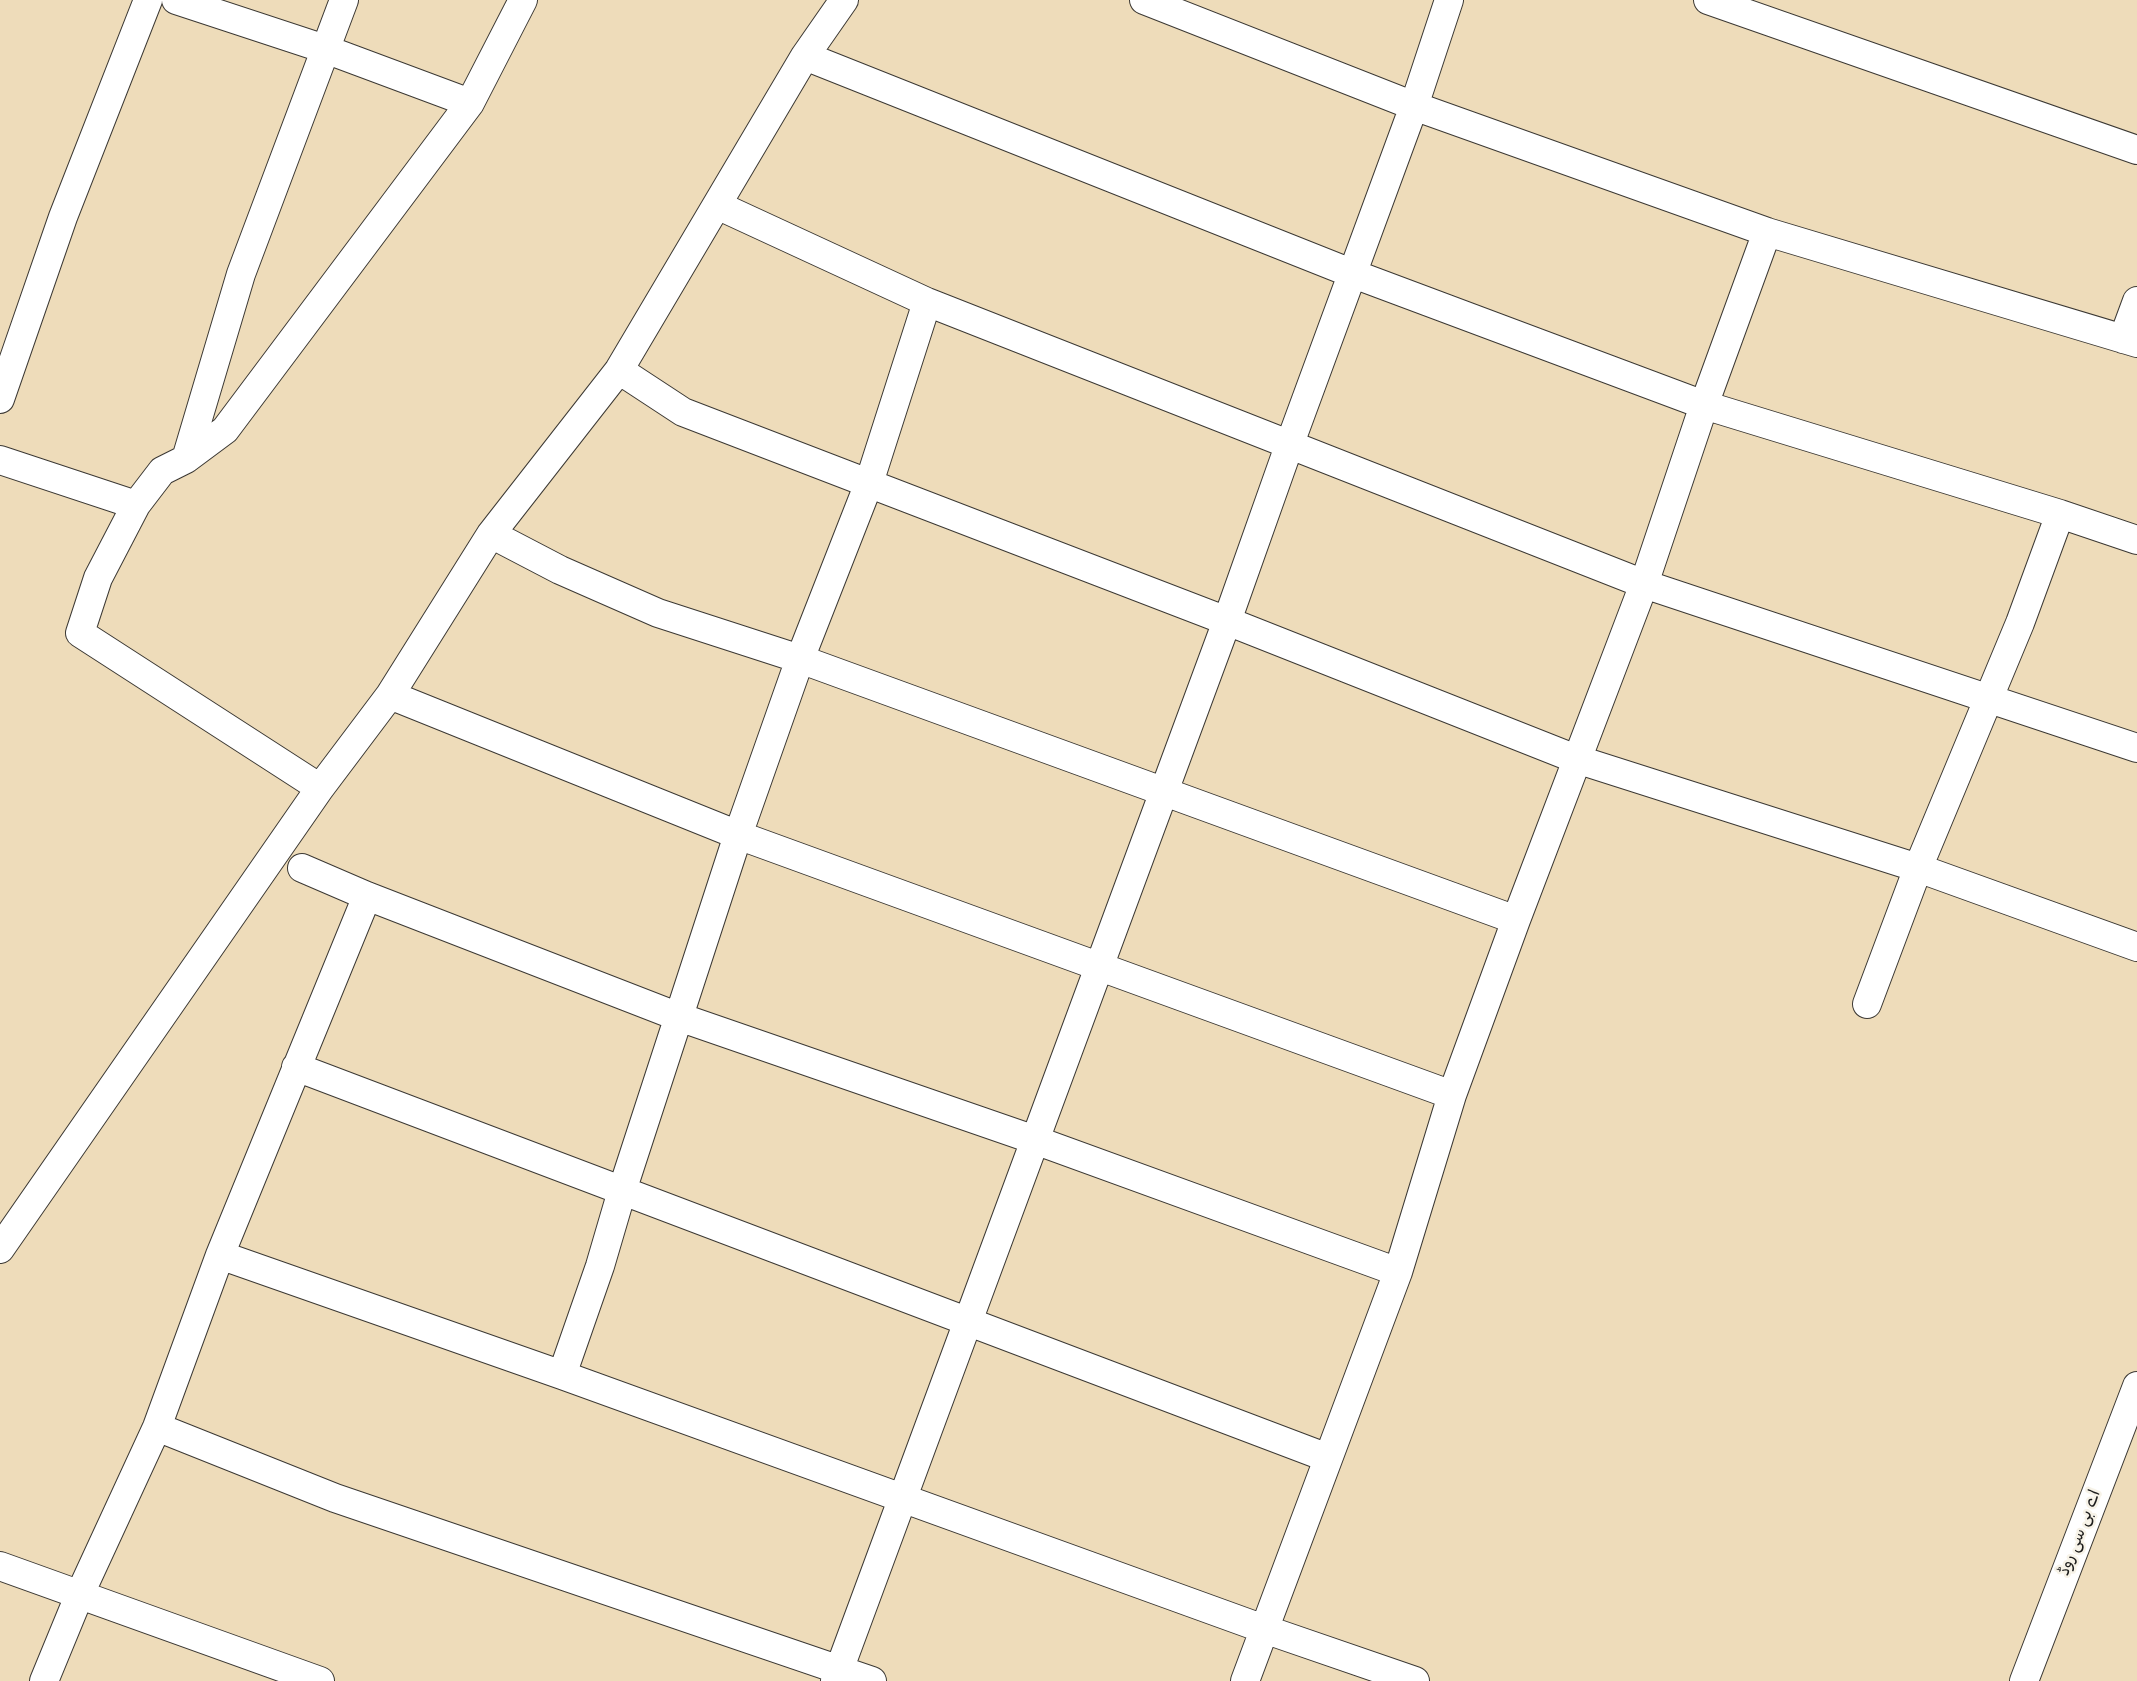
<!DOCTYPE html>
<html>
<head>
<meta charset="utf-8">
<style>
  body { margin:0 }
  canvas { display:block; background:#eedcba }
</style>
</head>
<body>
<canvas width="2137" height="1681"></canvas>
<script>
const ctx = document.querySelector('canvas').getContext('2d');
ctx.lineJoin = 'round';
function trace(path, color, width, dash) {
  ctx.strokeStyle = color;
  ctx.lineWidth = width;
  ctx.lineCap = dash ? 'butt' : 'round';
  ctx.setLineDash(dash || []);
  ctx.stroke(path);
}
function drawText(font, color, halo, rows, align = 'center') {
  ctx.font = font + ' Sriracha,"Playpen Sans Arabic",sans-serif';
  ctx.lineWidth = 5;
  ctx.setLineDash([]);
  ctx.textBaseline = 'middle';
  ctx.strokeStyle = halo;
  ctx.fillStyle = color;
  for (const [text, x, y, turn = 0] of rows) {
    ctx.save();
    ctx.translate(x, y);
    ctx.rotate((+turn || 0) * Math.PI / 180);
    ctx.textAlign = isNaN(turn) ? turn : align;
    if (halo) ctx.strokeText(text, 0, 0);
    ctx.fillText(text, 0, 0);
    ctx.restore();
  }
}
const minor = new Path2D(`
  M176,0L325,49L470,103
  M1144,0L1414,106L1767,232L2137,343
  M1708,0L2137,150
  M805,56L1351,273L1704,405L2060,514L2137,540
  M717,205L927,302L1644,584L2137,748
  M2123,339L2137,301
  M619,370L683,412L1227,621L1576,759L1918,868L2137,947
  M0,399L63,217L148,0
  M186,459L225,430L470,103L523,0
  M0,460L136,505
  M491,534L560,570L658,613L800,659L1516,920
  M390,695L738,835L1452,1095
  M320,788L80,633L98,578L136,505L162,471L186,459L241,274L344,0
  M302,868L367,896L679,1017L1035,1140L1398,1272
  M1867,1004L1918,868L2020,623L2060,514
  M296,1067L1328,1458
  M0,1249L320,788L390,695L491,534L619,370L805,56L844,0
  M220,1255L562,1375L1264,1629L1415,1681
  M562,1375L600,1266L622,1191L738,835L800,659L869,483L927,302
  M157,1427L335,1498L872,1681
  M0,1566L320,1681
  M44,1681L79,1596L157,1427L220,1255L367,896
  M835,1681L1227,621L1289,446L1414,106L1449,0
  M1245,1681L1398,1272L1452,1095L1516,920L1644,584L1704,405L1767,232
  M2024,1681L2137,1386`);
trace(minor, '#3c3934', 30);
trace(minor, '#fff', 28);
drawText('16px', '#1c1c1c', '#f7f3e8', [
  ["اے بی سی روڈ",2080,1533,-69]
]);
</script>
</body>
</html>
